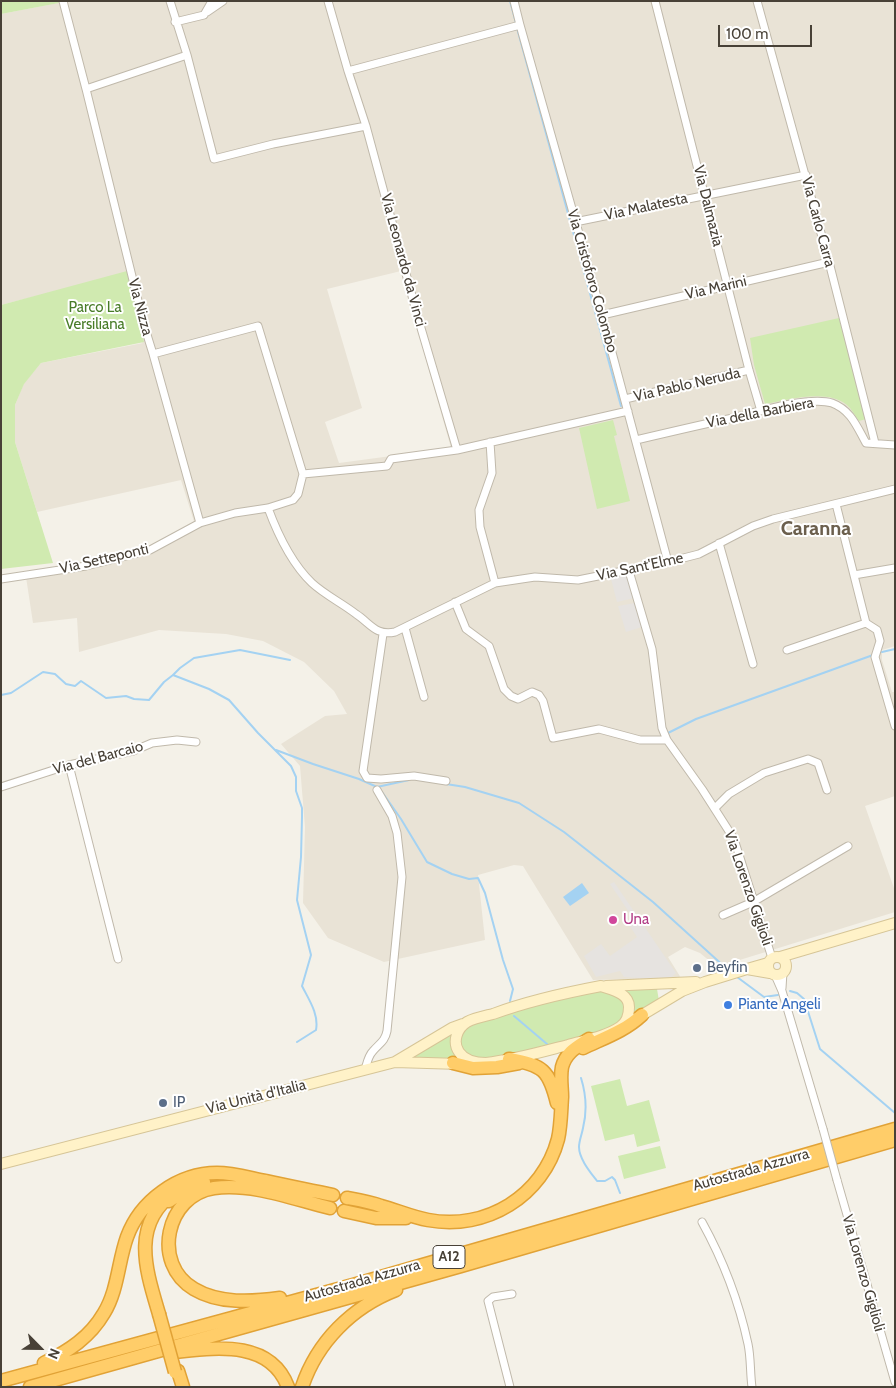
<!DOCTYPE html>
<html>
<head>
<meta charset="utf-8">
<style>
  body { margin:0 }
  #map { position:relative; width:896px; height:1388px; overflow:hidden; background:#f4f1e8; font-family:Cabin,sans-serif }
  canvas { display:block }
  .frame { position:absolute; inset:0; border:2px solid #484137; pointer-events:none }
  .north { position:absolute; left:15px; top:1323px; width:50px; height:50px; -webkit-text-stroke:4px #fff; paint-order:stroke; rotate:113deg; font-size:14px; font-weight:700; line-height:20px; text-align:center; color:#484137 }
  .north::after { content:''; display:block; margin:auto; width:18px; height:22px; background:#484137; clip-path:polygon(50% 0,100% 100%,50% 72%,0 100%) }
  .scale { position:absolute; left:718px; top:25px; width:94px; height:22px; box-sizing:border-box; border:2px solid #484137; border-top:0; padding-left:6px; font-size:15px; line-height:18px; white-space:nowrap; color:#484137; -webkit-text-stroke:4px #fff; paint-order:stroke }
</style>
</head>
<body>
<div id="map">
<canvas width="896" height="1388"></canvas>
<div class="frame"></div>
<div class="north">N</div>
<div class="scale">100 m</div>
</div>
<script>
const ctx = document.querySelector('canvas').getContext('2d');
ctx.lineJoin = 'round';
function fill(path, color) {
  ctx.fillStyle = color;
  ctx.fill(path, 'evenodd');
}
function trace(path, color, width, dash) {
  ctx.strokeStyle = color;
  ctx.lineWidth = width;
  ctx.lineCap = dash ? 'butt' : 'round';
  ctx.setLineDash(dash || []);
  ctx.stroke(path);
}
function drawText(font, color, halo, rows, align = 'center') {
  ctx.font = font + ' Cabin,sans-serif';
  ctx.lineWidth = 4;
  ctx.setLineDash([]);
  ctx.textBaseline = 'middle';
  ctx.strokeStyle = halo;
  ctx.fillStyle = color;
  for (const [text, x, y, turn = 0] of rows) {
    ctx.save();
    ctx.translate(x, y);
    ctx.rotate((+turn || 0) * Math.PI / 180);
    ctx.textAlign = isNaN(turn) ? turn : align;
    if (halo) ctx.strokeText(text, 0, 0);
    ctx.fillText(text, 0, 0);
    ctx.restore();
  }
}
fill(new Path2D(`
  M58,1H895V646L882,650V660L892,692H895V796L865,806L895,891V912L717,967L700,953L685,947L668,957L681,978L593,980L523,866L514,865L478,875L485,940L384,962L328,938L303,903L305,827L300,766L281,744L325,716L347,714L334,691L304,662L263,641L226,634L159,630L79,652L77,618L33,623L26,577L151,552L196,528L181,480L37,512L15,442V405L24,383L41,363L143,343L52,292L1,305V14L58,3ZM401,271L451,448L339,463L325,422L362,408L327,289Z`), '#e9e3d6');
fill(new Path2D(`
  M1,1H58L59,3L1,14Z
  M127,271L144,342L41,363L24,384L15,405V442L53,563L1,569V305Z
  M839,318L866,419L859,421C856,417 853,412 850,408C830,387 790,400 765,404L754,365L750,338Z
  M613,420L617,435L614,436L630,501L597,509L579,428Z
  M616,989H657L659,1001L626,1023L630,1015Z
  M599,991L618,995L626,1008L619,1024L562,1044L486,1059L468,1056L459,1047L462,1032C498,1007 556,1000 599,991Z
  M454,1031L461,1061L410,1058Z
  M620,1079L627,1106L649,1100L660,1141L637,1147L634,1134L605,1141L591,1086Z
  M660,1146L666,1168L624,1179L618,1156Z`), '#d0eab0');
fill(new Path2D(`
  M626,575L634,598L617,602L611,579Z
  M635,603L642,627L626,632L618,606Z
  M614,882L676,973L668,980L624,977L620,971L596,977L584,956L601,944L610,956L637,937L627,922L633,918L610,884Z`), '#e6e3e0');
fill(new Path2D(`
  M582,883L589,893L570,906L563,897Z`), '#a4d2f2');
trace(new Path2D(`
  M510,1L516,23
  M517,28L621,406
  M882,652L895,649
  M173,675L180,668L194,658L240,650L290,660
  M1,695L11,693L43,672L55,674L66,684L75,686L81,681L106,698L126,696L134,699L149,700L164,682L173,675L209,689L229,700L258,733L291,766L296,777V791L302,808V817L301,857L297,900L311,955L302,986C309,1000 319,1014 316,1030L297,1042
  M668,733L696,719L873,655
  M276,750L313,764L359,779L377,787
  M446,784L465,787L519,803L564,832L653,902L727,969
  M377,787L409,780
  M382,792L401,819L427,862L452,874L469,879L478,878L485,893L503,960L513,989L510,1001
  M737,977L764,997L778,995
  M790,991L797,993L804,999L820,1049L895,1113
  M514,1016L547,1044
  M581,1078C586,1094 587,1112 583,1128C582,1134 579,1141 579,1147C579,1159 591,1173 597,1181H605L612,1177L615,1180L620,1193`), '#a4d2f2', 2);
const street = new Path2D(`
  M63,1L86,89L187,55
  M170,1L187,55L214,159L273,144L366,126
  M328,1L348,71L366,126L418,318L457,450
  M514,1L520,25L602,315L668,562
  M655,1L749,370L761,411
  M757,1L829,262L875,443
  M207,12L223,1
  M175,22L204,15L212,1
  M348,71L520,25
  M86,89L144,325L153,354L200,523
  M575,222L806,175
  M602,315L829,262
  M153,354L258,326L303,474
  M625,399L749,370
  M636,440C670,432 704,424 737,417C760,411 810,396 832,403C851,410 857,427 866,443L895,445
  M490,442L492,473L479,510L480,527L495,583
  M836,504L866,623L877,630L880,641L875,657L895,726
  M268,508C278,535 291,563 312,583C325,595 342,603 356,614C371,624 376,636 395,632L495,583L535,577L578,580L668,562L699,554L753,526L773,519L895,489
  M719,543L753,664
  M629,571L652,649L662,728L667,740L702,789L734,839L772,958
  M854,575L895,568
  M1,579L86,566L150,550L200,523L235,513L268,508L293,500L298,494L303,474L387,466L391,459L457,450L628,411
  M455,602L466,629L489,646L504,689L511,696L518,699L532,692L539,695L543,701L553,738L599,729L640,740H667
  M405,628L424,697
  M383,634L363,771L367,778L381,779L414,776L446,781
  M787,650L866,623
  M69,765L118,959
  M1,787L69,765L133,751L152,743L177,740L196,742
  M715,808L729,794L764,773L808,759L818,763L827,790
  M723,915L753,902L848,846
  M775,975L782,991L823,1129
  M782,988L783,972
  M365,1070C367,1063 368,1056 373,1051C380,1043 385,1041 387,1031L402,877L397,833L392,816L377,790
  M837,1180L895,1382
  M702,1222C723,1260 739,1302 748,1344C751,1358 750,1373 752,1387
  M510,1387L488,1301L493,1297L512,1294`);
const secondary = new Path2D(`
  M768 966a9 9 0 1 1 18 0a9 9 0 1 1-18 0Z
  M780,957L895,923
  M768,963L747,969L770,973
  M601,986C612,990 629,993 629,1007C629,1015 626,1023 620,1027C605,1037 585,1040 568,1045C541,1052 514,1060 486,1063C475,1063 465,1061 459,1052C452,1042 457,1028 467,1022C474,1018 485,1016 493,1014C528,1001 564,993 601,986Z
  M606,986L696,982
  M637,1018L682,991L705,982L747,969
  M395,1062L452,1028L463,1024
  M1,1164L395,1062L460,1064`);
const highway = new Path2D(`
  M583,1048C604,1038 625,1031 642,1015
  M509,1059C543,1065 549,1070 557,1103
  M453,1063L473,1068L497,1067L519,1063
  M347,1198C358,1200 370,1202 381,1206C396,1210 412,1217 428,1220C486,1231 543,1196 558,1139C561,1126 561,1111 562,1097C562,1087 560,1077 562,1067C566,1052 577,1047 589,1039
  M169,1201L188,1188L204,1182
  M344,1211L376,1218H406
  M280,1298C252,1302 219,1304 194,1289C151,1264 166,1195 214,1188C253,1183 293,1199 330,1208
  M159,1314C146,1270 130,1224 175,1192
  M174,1352C214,1348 270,1339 288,1387
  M44,1363C69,1351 90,1337 104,1313C118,1290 118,1262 127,1237C140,1201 178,1173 217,1173C233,1173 250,1178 266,1181C288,1186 310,1190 333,1195
  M178,1371L183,1387
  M1,1381L353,1285L895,1129
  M30,1387L461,1266L895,1140
  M302,1387C317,1342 352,1307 396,1290`);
trace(street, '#c0b9ab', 9);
trace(secondary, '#d6c597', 12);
trace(highway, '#e1a236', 15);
trace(street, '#fff', 7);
trace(secondary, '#fff2c8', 10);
trace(highway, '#ffcd69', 12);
const streetBridge = new Path2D(`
  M823,1129L837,1180`);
const highwayBridge = new Path2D(`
  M159,1314L175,1372`);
trace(streetBridge, '#c0b9ab', 9, []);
trace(highwayBridge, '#e1a236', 15, []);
trace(streetBridge, '#fff', 7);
trace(highwayBridge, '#ffcd69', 12);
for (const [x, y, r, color] of [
  [613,920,5,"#d1479c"],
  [697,968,5,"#5c6f8a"],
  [728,1005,5,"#3f7fe0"],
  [163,1103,5,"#5c6f8a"]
]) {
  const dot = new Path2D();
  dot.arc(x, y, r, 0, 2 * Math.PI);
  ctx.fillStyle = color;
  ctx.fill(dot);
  trace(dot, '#fff', 2);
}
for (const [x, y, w] of [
  [449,1257,32]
]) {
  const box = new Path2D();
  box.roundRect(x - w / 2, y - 11.5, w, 23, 4);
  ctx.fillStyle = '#fff';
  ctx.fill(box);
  trace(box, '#484137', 1);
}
drawText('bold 14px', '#484137', null, [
  ["A12",449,1257]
]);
drawText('15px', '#484137', '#fff', [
  ["Via Dalmazia",708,206,76],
  ["Via Malatesta",646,207,-12],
  ["Via Carlo Carra",818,222,75],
  ["Via Leonardo da Vinci",403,260,75],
  ["Via Cristoforo Colombo",592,281,74],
  ["Via Marini",716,288,-13],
  ["Via Nizza",140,307,75],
  ["Via Pablo Neruda",687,385,-13],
  ["Via della Barbiera",760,413,-11],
  ["Via Setteponti",104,559,-13],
  ["Via Sant'Elme",640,567,-12],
  ["Via del Barcaio",98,758,-15],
  ["Via Lorenzo Giglioli",748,888,71],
  ["Via Unità d'Italia",256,1097,-14],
  ["Autostrada Azzurra",751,1170,-16],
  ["Via Lorenzo Giglioli",863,1273,74],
  ["Autostrada Azzurra",362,1281,-16]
]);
drawText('15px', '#487c28', '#fff', [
  ["Parco La",95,308],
  ["Versiliana",95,325]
]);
drawText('15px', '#b23c85', '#fff', [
  ["Una",623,920]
], 'left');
drawText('15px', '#4e5e75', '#fff', [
  ["Beyfin",707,968],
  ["IP",173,1103]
], 'left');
drawText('15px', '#366cbe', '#fff', [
  ["Piante Angeli",738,1005]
], 'left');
drawText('bold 20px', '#6b5f4d', '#fff', [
  ["Caranna",816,529]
]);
</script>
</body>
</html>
